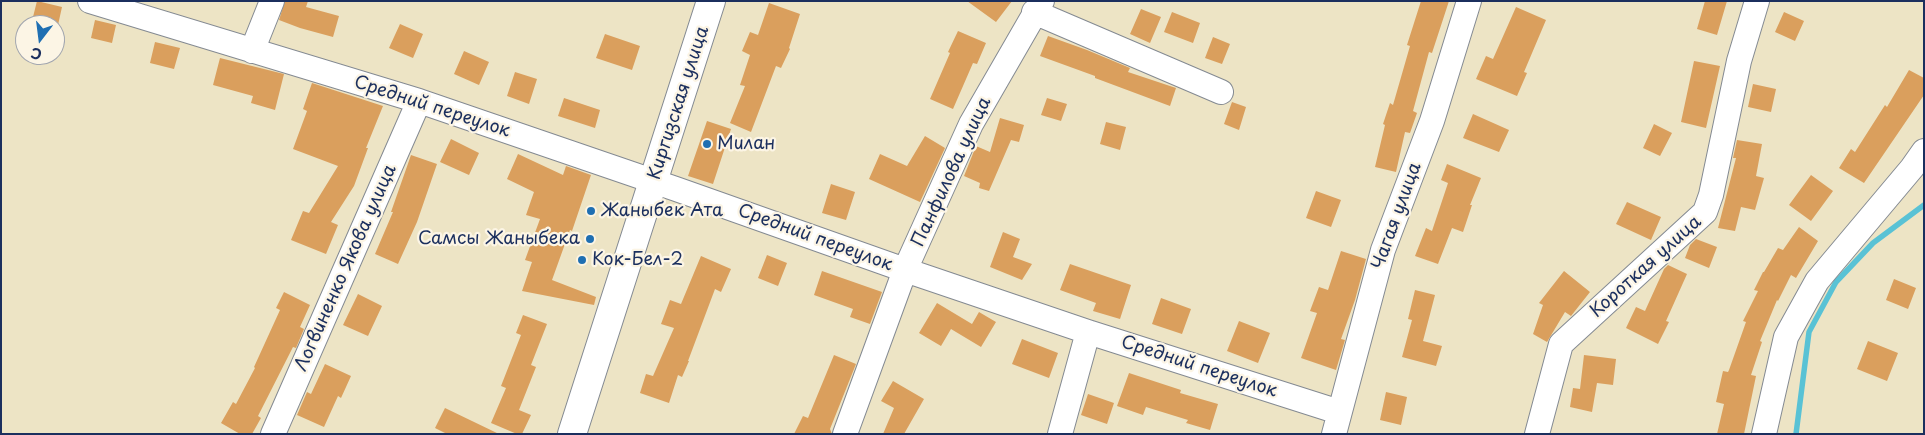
<!DOCTYPE html>
<html>
<head>
<meta charset="utf-8">
<style>
  body { margin:0 }
  #map { position:relative; width:1925px; height:435px; overflow:hidden; background:#ede4c5; font-family:"Playpen Sans",sans-serif }
  canvas { display:block }
  .frame { position:absolute; inset:0; border:2px solid #1b2f5e; pointer-events:none }
  .north { position:absolute; left:15px; top:15px; width:50px; height:50px; box-sizing:border-box; background:#fcf5e5; border:1px solid #a2a6af; border-radius:50%; rotate:195deg; font-size:14px; font-weight:700; line-height:20px; text-align:center; color:#1b2f5e }
  .north::after { content:''; display:block; margin:auto; width:18px; height:22px; background:#1f6fb2; clip-path:polygon(50% 0,100% 100%,50% 72%,0 100%) }
</style>
</head>
<body>
<div id="map">
<canvas width="1925" height="435"></canvas>
<div class="frame"></div>
<div class="north">С</div>
</div>
<script>
const ctx = document.querySelector('canvas').getContext('2d');
ctx.lineJoin = 'round';
function trace(path, color, width, dash) {
  ctx.strokeStyle = color;
  ctx.lineWidth = width;
  ctx.lineCap = dash ? 'butt' : 'round';
  ctx.setLineDash(dash || []);
  ctx.stroke(path);
}
function fill(path, color) {
  ctx.fillStyle = color;
  ctx.fill(path, 'evenodd');
}
function drawText(font, color, halo, rows, align = 'center') {
  ctx.font = font + ' "Playpen Sans",sans-serif';
  ctx.lineWidth = 4.5;
  ctx.setLineDash([]);
  ctx.textBaseline = 'middle';
  ctx.strokeStyle = halo;
  ctx.fillStyle = color;
  for (const [text, x, y, turn = 0] of rows) {
    ctx.save();
    ctx.translate(x, y);
    ctx.rotate((+turn || 0) * Math.PI / 180);
    ctx.textAlign = isNaN(turn) ? turn : align;
    if (halo) ctx.strokeText(text, 0, 0);
    ctx.fillText(text, 0, 0);
    ctx.restore();
  }
}
trace(new Path2D(`
  M1796,434L1809,332L1836,282L1873,243L1924,205`), '#59c2d5', 5.5);
fill(new Path2D(`
  M37,1L62,7L58,25H31Z
  M285,1H308L306,7L339,16L333,37L300,28L279,20Z
  M967,1H1012L996,22Z
  M1421,1H1449L1432,53L1429,52L1413,111L1417,113L1410,133L1405,132L1396,172L1375,167L1385,125L1383,124L1390,103L1393,105L1410,46L1407,45Z
  M1705,1H1727L1717,35L1697,29Z
  M769,3L800,14L789,48L790,49L781,68L776,66L751,132L730,123L745,86L740,85L750,55L742,51L750,32L758,35Z
  M1516,7L1546,20L1524,72L1527,73L1517,96L1476,79L1486,56L1493,59Z
  M1141,9L1161,17L1150,43L1130,34Z
  M1172,12L1200,23L1193,43L1164,32Z
  M1784,12L1804,21L1795,41L1775,32Z
  M95,20L116,25L112,43L91,38Z
  M400,24L423,34L413,58L389,48Z
  M958,31L986,43L977,64L973,63L953,109L930,99L950,53L948,52Z
  M605,34L640,46L632,70L596,58Z
  M1048,36L1087,50L1130,68L1128,72L1176,88L1170,106L1095,78V76L1040,56Z
  M1213,37L1230,44L1222,64L1205,58Z
  M155,42L180,48L174,69L150,63Z
  M464,51L489,62L479,85L454,74Z
  M220,58L284,74L275,110L251,103L253,96L213,85Z
  M1694,61L1720,66L1706,128L1681,122Z
  M1909,70L1924,78V95L1864,183L1839,168L1851,149L1855,152L1885,105L1887,107Z
  M515,72L537,79L529,104L507,96Z
  M312,83L383,106L366,148H368L354,186L331,222L338,225L326,254L291,240L303,211L309,213L338,166L293,149L307,111L303,109Z
  M1753,84L1776,89L1771,112L1748,107Z
  M564,98L600,110L595,128L558,116Z
  M1047,98L1067,104L1061,121L1041,115Z
  M1232,102L1246,107L1239,130L1224,124Z
  M1473,114L1509,130L1499,152L1463,138Z
  M1000,118L1024,125L1019,142L1011,140L989,191L979,188L980,183L964,176L976,146L990,152Z
  M707,121L731,129L713,184L688,176Z
  M1106,122L1126,127L1120,150L1100,144Z
  M1654,124L1672,133L1660,156L1643,148Z
  M925,136L945,148L920,202L869,179L880,154L907,166Z
  M451,139L479,153L469,175L440,162Z
  M1737,140L1762,144L1756,176L1764,178L1755,210L1741,207L1735,231L1718,228L1736,158H1733Z
  M518,154L563,175L566,166L591,175L572,231L570,230L552,280L596,297L594,305L522,291L532,262L525,260L540,219L526,215L534,192L507,179Z
  M411,155L437,164L417,222L398,264L375,254L393,212H391Z
  M1447,164L1481,178L1470,205H1472L1463,232L1452,228L1438,264L1415,256L1426,228L1432,231L1448,183L1441,180Z
  M1811,175L1833,191L1811,221L1789,205Z
  M831,184L855,192L846,220L822,213Z
  M1316,191L1341,200L1331,227L1306,218Z
  M1627,202L1661,217L1651,240L1616,224Z
  M1799,227L1818,241L1796,278L1791,275L1778,301L1777,300L1760,341L1762,342L1751,375L1756,376L1744,434H1717L1724,404L1716,402L1723,371L1728,372L1729,370L1746,322L1743,321L1758,291L1754,290L1763,272H1764L1778,248L1783,250Z
  M1003,232L1020,239L1013,257L1032,264L1022,280L990,267Z
  M1696,239L1717,247L1709,268L1685,258L1690,245Z
  M1341,251L1366,259L1355,300L1341,339L1345,340L1336,370L1301,358L1317,313L1310,311L1319,287L1328,290Z
  M767,255L787,263L778,286L758,278Z
  M701,256L731,269L721,292L715,289L688,361H689L682,377L678,375L669,403L640,393L646,374L653,376L674,328L661,324L670,300L681,304Z
  M1070,264L1131,285L1120,319L1093,311L1096,303L1060,290Z
  M1668,265L1687,274L1666,321L1669,322L1658,344L1626,328L1636,307L1645,311L1664,269Z
  M822,271L882,292L870,324L850,317L853,309L814,295Z
  M1564,271L1590,292L1571,316L1565,312L1547,342L1533,334L1543,305L1539,303Z
  M1894,279L1916,288L1908,309L1886,300Z
  M1415,290L1435,295L1423,341L1442,346L1436,366L1402,357L1412,320L1408,319Z
  M284,292L310,305L300,327L304,329L296,348L293,347L258,416L261,418L252,434H240L221,423L233,402L236,404L255,368L254,367L280,310L276,308Z
  M358,294L382,306L368,336L343,325Z
  M1161,298L1191,309L1182,334L1152,324Z
  M937,303L972,324L979,312L996,322L981,347L951,329L941,346L919,333Z
  M523,315L547,324L531,365L536,367L519,410L531,415L522,434H517L491,423L506,388L501,386L521,335L516,333Z
  M1239,321L1270,333L1258,363L1227,351Z
  M1022,339L1058,353L1049,378L1012,364Z
  M1868,341L1898,353L1887,381L1857,369Z
  M834,355L856,364L830,429L832,434H794L803,416L808,418Z
  M1584,355L1616,359L1613,385L1597,383L1592,412L1570,407L1573,388L1580,389Z
  M325,364L351,376L341,398L338,396L324,427L297,415L307,392L311,394Z
  M1129,373L1181,390L1180,393L1218,404L1210,430L1186,423L1188,420L1146,407L1143,415L1117,406Z
  M893,381L924,399L904,434H883L894,408L881,401Z
  M1386,392L1407,397L1401,425L1380,420Z
  M1088,394L1114,403L1107,424L1081,415Z
  M445,408L499,434H447L435,428Z`), '#da9f5d');
const street = new Path2D(`
  M90,1L419,101L676,189L905,270L1088,332L1339,412
  M1034,12L1221,92
  M252,51L272,1
  M273,434L419,101
  M845,434L905,270L971,124L1042,1
  M1060,434L1088,332
  M1334,434L1383,250L1432,121L1469,1
  M1537,434L1561,344L1705,212L1711,195L1739,61L1757,1
  M1764,434L1786,337L1817,281L1912,168L1924,151`);
const secondary = new Path2D(`
  M572,434L711,1`);
trace(street, '#848a92', 26);
trace(secondary, '#848a92', 30);
trace(street, '#fff', 24);
trace(secondary, '#fff', 28);
for (const [x, y, r, color] of [
  [707,144,5,"#1f6fb2"],
  [591,211,5,"#1f6fb2"],
  [590,239,5,"#1f6fb2"],
  [582,260,5,"#1f6fb2"]
]) {
  const dot = new Path2D();
  dot.arc(x, y, r, 0, 2 * Math.PI);
  ctx.fillStyle = color;
  ctx.fill(dot);
  trace(dot, '#fcf5e5', 2);
}
drawText('18px', '#1b2f5e', '#fcf5e5', [
  ["Киргизская улица",679,103,-72],
  ["Средний переулок",432,107,18],
  ["Панфилова улица",952,172,-65],
  ["Чагая улица",1397,216,-70],
  ["Средний переулок",815,238,20],
  ["Короткая улица",1646,267,-42],
  ["Логвиненко Якова улица",346,268,-66],
  ["Средний переулок",1199,367,18]
]);
drawText('18px', '#1b2f5e', '#fcf5e5', [
  ["Милан",717,144],
  ["Жаныбек Ата",601,211],
  ["Самсы Жаныбека",580,239,"right"],
  ["Кок-Бел-2",592,260]
], 'left');
</script>
</body>
</html>
